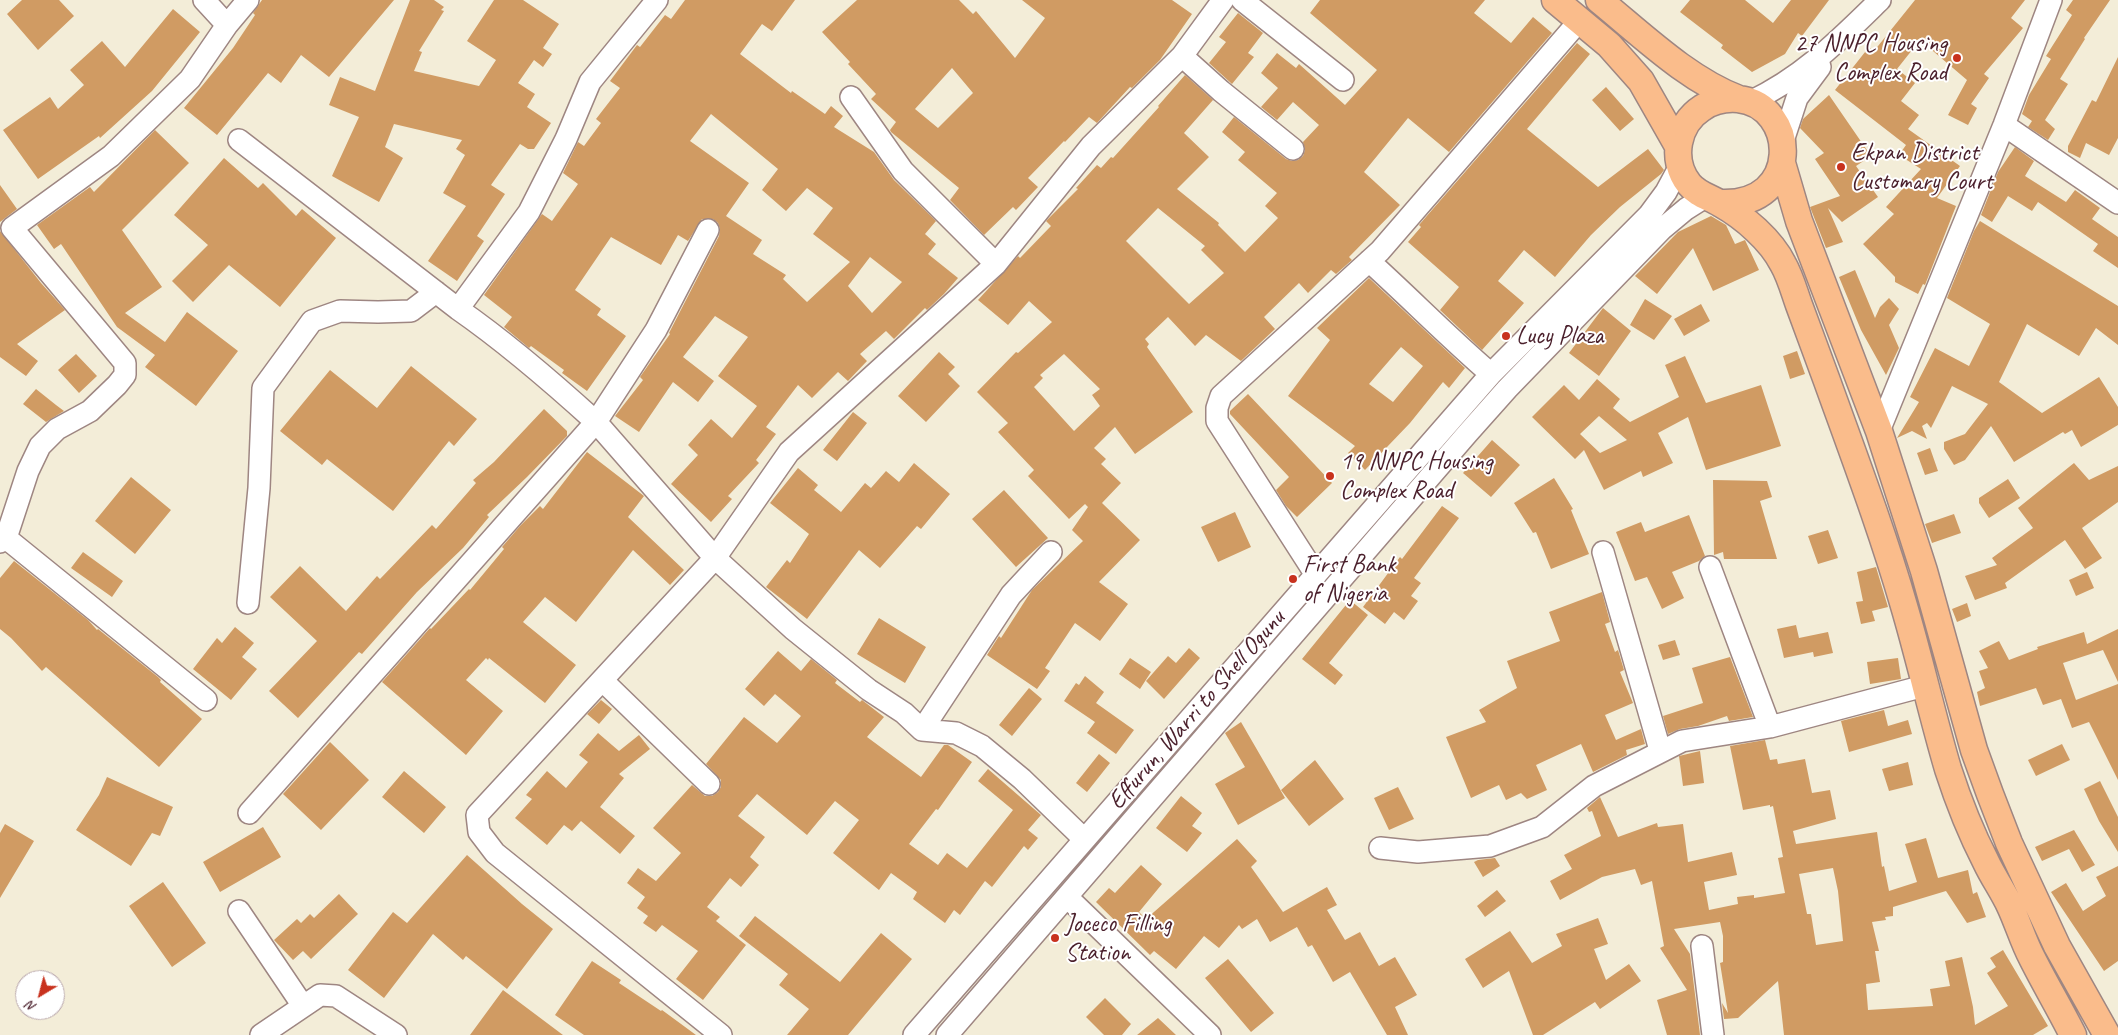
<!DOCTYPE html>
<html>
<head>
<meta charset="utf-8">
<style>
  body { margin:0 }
  #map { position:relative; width:2118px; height:1035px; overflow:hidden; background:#f3edd8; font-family:Caveat,sans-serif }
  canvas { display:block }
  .north { position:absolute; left:15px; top:970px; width:50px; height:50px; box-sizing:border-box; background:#fff; border:1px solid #b7a5aa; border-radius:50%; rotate:217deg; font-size:14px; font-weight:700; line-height:20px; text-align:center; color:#4a1f2b }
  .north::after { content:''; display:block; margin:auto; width:18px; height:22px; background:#c8321e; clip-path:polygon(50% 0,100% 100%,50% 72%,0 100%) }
</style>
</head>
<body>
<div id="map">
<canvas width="2118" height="1035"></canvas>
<div class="north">N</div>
</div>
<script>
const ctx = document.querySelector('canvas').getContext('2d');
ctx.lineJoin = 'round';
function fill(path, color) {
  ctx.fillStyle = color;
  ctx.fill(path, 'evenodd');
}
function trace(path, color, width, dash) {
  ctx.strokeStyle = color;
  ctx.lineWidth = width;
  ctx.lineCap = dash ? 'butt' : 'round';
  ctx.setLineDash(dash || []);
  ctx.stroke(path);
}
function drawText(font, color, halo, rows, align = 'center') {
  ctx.font = font + ' Caveat,sans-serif';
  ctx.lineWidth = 4;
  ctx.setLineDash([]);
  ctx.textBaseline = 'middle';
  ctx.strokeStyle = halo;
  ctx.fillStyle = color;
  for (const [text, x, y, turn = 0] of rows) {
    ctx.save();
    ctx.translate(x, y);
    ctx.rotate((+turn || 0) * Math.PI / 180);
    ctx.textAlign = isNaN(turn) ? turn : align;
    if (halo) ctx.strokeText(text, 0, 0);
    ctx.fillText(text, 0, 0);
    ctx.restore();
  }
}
fill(new Path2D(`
  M22,0H59L74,16L38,50L7,14Z
  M262,0H394L329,77L301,55L281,83L268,73L217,135L184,108L233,48L255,15L253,13Z
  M410,0H434L444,7L441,10L444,11L419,51L422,52L414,71L479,86L496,60L467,41L494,0H523L559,24L543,48L552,54L543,67L534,60L518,83L535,94L527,107L551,123L534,149H528L520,144L491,185L505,194L477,236L484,241L457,281L428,261L466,206L443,193L465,155L456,149L462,140L394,124L385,147L403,158L379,202L332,176L359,117L329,105L340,77L375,91Z
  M685,0H795L772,31L762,24L740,54L791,93L792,91L825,114L831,106L843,116L834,127L874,152L894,180L936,221L925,234L936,244L928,254L958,278L944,294L927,310L925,308L894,339L886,331L860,354L867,361L848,381L838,372L812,398L798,385L766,427L776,434L756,460L759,463L728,496L732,499L711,522L671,484L698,455L688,445L711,419L732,438L757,406L718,376L748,337L715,316L683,357L714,381L698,402L673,382L639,432L615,416L643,380L640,377L670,334L669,333L719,236L720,229L718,223L713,219H702L688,241L678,235L661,265L611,237L575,290L601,309L597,315L626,336L587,391L562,373L564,370L531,346L529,348L504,327L512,317L484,295L542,214L552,221L578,184L563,173L578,142L584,146L601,123L596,119L620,88L610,81L637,45L640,47L665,15L671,19ZM711,114L778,169L762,190L786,211L807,188L833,208L813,234L850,262L807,302L783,279L786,275L753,254L762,240L726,216L749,183L690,141ZM870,257L902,282L872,313L848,286Z
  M857,0H959L973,14L976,11L1015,58L1045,18L1022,0H1172L1192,14L1160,60L1132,88L1130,87L1097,123L1089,117L1065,142L1064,141L1028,178L1038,187L1016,210L1013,207L984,235L950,200L959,188L891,132L890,130L896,122L871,99L876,94L848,64L850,62L822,32ZM952,68L973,93L938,128L915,109Z
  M1320,0H1485L1474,13L1511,43L1533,17L1552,33L1449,152L1408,118L1364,172L1400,205L1349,257L1352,260L1336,274L1331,270L1308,293L1299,283L1264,317L1275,329L1241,361L1206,335L1195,346L1168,317L1145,339L1149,344L1147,347L1193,412L1135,454L1115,427L1094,448L1106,459L1101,464L1121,483L1102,503L1140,540L1099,582L1128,604L1100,641L1075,623L1045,668L1050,671L1037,689L987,655L999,636L1001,638L1032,590L1083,541L1072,530L1088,507L1085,504L1069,519L1051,500L1028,476L1034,470L998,432L1008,423L977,392L1016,352L1018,353L1052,322L1029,301L1008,325L978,300L1018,256L1020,258L1051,226L1046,221L1078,189L1076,188L1097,165L1101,168L1111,157L1113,158L1159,107L1158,106L1185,75L1213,100L1184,133L1209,157L1177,189L1219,223L1218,225L1245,252L1278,218L1265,206L1277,193L1238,160L1245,152L1222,132L1234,117L1286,159L1292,161L1298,160L1303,156L1305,150L1303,142L1319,125L1293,102L1277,120L1261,107L1278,88L1261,73L1277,53L1296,68L1299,64L1345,105L1377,70L1310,13ZM1158,208L1205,246L1201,250L1224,273L1189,304L1126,241ZM1064,354L1100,389L1092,395L1100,406L1074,431L1034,387L1043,378L1040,375Z
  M1690,0H1745L1773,23L1791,0H1829L1802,36L1798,33L1785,54L1752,72L1721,48L1723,45L1680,12Z
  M1915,0H2025L2011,18L2023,28L1984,74L1989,78L1971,104L1977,108L1968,125L1948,115L1967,80L1920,40L1897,69L1915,83L1901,101L1919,115L1908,129L1960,166L1937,198L1956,206L1925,285L1923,284L1918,294L1895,282V277L1863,244L1894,214L1886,207L1921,169L1899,155L1906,145L1835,90L1869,47L1874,51Z
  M2073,0H2110L2084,38L2085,39L2060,79L2068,84L2045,120L2055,129L2048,140L2028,127L2032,121L2022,114L2029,95L2051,59L2046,56L2072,15L2066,10Z
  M173,9L200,32L152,91L100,138L99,136L38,179L3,130L50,97L58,109L84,85L70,70L102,41L125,67Z
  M1238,13L1263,33L1248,53L1254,57L1232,84L1209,63L1226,42L1219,37Z
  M1577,43L1590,54L1527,129L1598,187L1648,149L1664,170L1661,174L1620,207L1591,235L1555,277L1524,250L1498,281L1524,303L1482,350L1440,310L1459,287L1408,242L1421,227L1419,225Z
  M2118,57V138L2109,155L2086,143L2080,158L2068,152V146L2092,100L2096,102Z
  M1606,87L1634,119L1620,131L1592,100Z
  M1829,95L1871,156L1856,166L1878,197L1842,222L1828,208L1843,242L1826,248L1810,207L1840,196L1815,159L1824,153L1800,128L1803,119Z
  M155,130L189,163L122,230L162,287L125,313L165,342L187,312L238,351L196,406L145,367L155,355L117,327L61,244L54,249L37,225L90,187L94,192Z
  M2015,147L2034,161L2025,176L2066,202L2075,190L2100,208L2092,219L2118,237V268L2093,251L2098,244L2038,202L2032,211L2008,196L1992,222L1981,215L1998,172Z
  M224,158L258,188L263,183L296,216L302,209L336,238L280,307L229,265L193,302L172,281L208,245L174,215Z
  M0,185L17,209L0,222Z
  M1711,216L1726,225L1735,244L1745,240L1759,270L1713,291L1693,248L1657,294L1635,276L1678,232Z
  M1980,221L2118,306V345L2096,328L2079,356L2027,324L1999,382L2042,413L2099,377L2118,407V425L2081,447L2072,430L2065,434L2063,432L2014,462L1991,426L1965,460L1954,465L1944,449V442L1965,434L1988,404L1952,386L1931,428L1927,423L1922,426L1927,439L1912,431L1897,438L1919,402L1910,397L1935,348L1969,366L1990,324L1947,298L1974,231Z
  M0,231L41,283L65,310L17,344L38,361L26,376L0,357Z
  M1855,270L1875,318L1880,307L1889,298L1899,309L1889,325L1899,348L1886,375L1861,330L1839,277Z
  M1369,278L1465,368L1449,388L1443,382L1410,423L1365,470L1348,453L1355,446L1288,396L1330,340L1317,328ZM1401,347L1423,366L1393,402L1369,384Z
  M1645,299L1672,316L1654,340L1630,325Z
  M1701,304L1710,321L1684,336L1674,319Z
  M1603,308L1631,331L1599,376L1569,353Z
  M1797,351L1805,374L1790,379L1783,356Z
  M939,352L955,367L948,374L960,386L926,422L898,396Z
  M76,354L97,376L79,393L58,370Z
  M1685,356L1706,403L1761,385L1781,446L1706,470L1688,417L1658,433L1673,463L1643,477L1641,471L1604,490L1584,450L1575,459L1532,417L1564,385L1579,400L1597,379L1620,399L1613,408L1630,422L1679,397L1665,365ZM1599,416L1627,440L1600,453L1580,434Z
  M411,366L477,419L454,446L449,441L393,511L327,459L322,465L280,431L330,370L377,408Z
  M36,389L56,405L64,411L46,422L23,404Z
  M1248,394L1332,483L1297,517L1286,506L1276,490L1289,477L1230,414V411Z
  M544,409L567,431V436L527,477L487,515L489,517L463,548L417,592L362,654L359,652L298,718L269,691L317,641L270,597L300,566L346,611L377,576L380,579L432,525L436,529L476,483L473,480L494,462Z
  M853,412L867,423L837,461L823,450Z
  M1492,440L1520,465L1491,497L1463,473Z
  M1930,448L1938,471L1925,475L1917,453Z
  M587,452L644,496L628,517L684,570L670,585L633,550L576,622L545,597L523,622L576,665L545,703L489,658L488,660L486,658L466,680L503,711L466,755L382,682L430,628L431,629L469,589L470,590L504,549L502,547L520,526L540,506L543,509Z
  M914,463L950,494L921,529L917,526L880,568L859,550L807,619L766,587L787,560L790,563L809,534L770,503L798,468L818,485L814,490L841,512L865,483L871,488L886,471L899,482Z
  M2074,463L2089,480L2118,466V502L2082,528L2102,558L2085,569L2065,540L2005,583L2007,588L1975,600L1965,576L1997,565L1992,558L2033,528L2018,508Z
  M131,477L171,510L135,554L95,521Z
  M1554,478L1573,509L1571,510L1589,554L1551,569L1536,532L1533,533L1514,503Z
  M2008,479L2020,498L1989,518L1979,503V498Z
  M1713,480L1767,481L1772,497L1760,501L1777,559H1724L1723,552L1714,555Z
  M1004,490L1048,538L1016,567L972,519Z
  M1442,506L1459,518L1414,578L1421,583L1411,596L1418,601L1404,620L1394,612L1385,624L1363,607L1400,557L1402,559Z
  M1235,512L1251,547L1218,562L1201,527Z
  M1954,514L1961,533L1932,543L1925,524Z
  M1689,515L1705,556L1699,561L1672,572L1684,598L1662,609L1647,577L1635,581L1616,532L1641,522L1645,532Z
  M1828,530L1838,558L1818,564L1808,536Z
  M83,552L123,581L112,597L71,568Z
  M14,561L88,620L97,630L98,629L158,677L161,680L160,682L202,719L159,767L46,667L42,671L11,638L0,629V578Z
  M1876,567L1888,607L1872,611L1875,621L1861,624L1856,602L1863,601L1857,572Z
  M2087,572L2094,588L2076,596L2069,580Z
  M1602,592L1610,622L1605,624L1615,652L1618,650L1624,670L1620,672L1633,703L1605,715L1616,740L1641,729L1645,744L1626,750L1627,755L1593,772L1581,744L1536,765L1547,790L1527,799L1521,793L1506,800L1499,785L1471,798L1446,737L1486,722L1479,710L1517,688L1507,661L1560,641L1549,612Z
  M1350,600L1368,615L1329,663L1343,675L1335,685L1302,659Z
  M1967,603L1971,616L1957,622L1952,609Z
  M879,618L926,647L905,683L857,654Z
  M1796,625L1799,638L1828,632L1833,653L1814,657L1813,652L1784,658L1777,629Z
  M235,627L254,643L242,657L257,669L231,700L193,669L217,638L222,643Z
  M2118,629V682L2103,650L2063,663L2076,700L2118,684V780L2089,722L2072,728L2061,699L2043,705L2036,688L1980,706L1977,692L1985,688L1979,671L1988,668L1979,651L1999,641L2009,660L2038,649L2037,647L2084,632L2087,644Z
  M1675,640L1680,655L1663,660L1658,645Z
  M1189,648L1200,658L1164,699L1146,681L1168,656L1176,663Z
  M778,651L801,671L811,659L837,680L835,683L860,702L862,700L884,717L867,737L921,777L944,745H948L972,762L938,810L936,809L909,844L938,865L947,853L967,868L1013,810L978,781L988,769L1041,815L1028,830L1038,838L1028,850L1024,846L992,887L985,881L960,915L954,910L945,923L913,899L917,892L891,873L879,890L833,853L859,820L835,801L807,835L757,794L738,816L765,837L750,857L759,865L741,887L730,878L707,907L720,917L716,921L746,945L703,1000L676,979L698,951L662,925L656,932L643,923L648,916L637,908L645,897L627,883L638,868L656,881L681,853L653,828L692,785L705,796H712L718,792L721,787V780L706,764L744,717L777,743L801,716L775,694L764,706L745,689Z
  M1730,657L1753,717L1729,721L1727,716L1698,726L1680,729L1668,734L1663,716L1703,703L1692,668Z
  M1130,658L1151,672L1140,689L1119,674Z
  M1898,658L1901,679L1870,684L1867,662Z
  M1085,676L1104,692L1096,703L1134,730L1116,754L1087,733L1095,722L1064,701L1076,683L1079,685Z
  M1029,688L1042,699L1012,736L999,725Z
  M601,700L612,709L599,724L587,714Z
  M1884,710L1888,726L1908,720L1912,734L1849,752L1841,721Z
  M1241,722L1285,798L1238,825L1215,784L1245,767L1225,733Z
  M598,733L619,751L639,735L650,749L619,774L624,778L600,807L635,836L620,854L581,821L572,831L564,825L547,845L515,818L532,799L526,795L547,771L566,788L588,762L579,755Z
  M1765,740L1770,760L1777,759L1778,764L1805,759L1812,793L1830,790L1836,819L1793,831L1796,844L1877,832L1882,867L1884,866L1889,891L1917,882L1905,844L1926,838L1938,878L1968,870L1973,894L1977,892L1986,917L1967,923L1946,891L1893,907V916L1885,917L1886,920L1872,922L1879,951H1875L1880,982L1866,984L1868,1010L1933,1006L1930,989L1950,986L1945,961L1962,957L1973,1007L1975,1025L2008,1006L1987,973L1996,967L1990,958L2003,950L2048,1026L2033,1035H1784L1778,981L1738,1018L1724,1019L1722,1003L1728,1013L1720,963L1723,962V936L1720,922L1674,929L1690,954L1700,1035H1667L1657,1000L1687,990L1660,948L1664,946L1652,881L1641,885L1635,869L1602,877L1560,900L1550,881L1572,869L1564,855L1601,836L1592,811L1589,812L1587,808L1600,797L1618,837L1657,823L1658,827L1683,824L1688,862L1732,852L1737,875L1704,882L1709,910L1738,904L1737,897L1754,895V898L1785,893L1778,858L1783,857L1773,806L1770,807V805L1743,810L1730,746ZM1833,868L1838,891L1843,941L1816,945L1811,914H1807L1799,874Z
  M330,742L369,780L321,830L283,794Z
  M2062,744L2070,760L2036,776L2028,760Z
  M1700,751L1704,783L1683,786L1679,756Z
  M1099,754L1110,763L1087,792L1076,783Z
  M1315,760L1344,799L1309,826L1281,790Z
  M1908,762L1913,785L1889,791L1882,769Z
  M404,771L446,807L424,833L382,797Z
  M107,777L173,807L160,836L152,833L131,866L76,830L99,795Z
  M2100,781L2118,817V852L2099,821L2084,789Z
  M1398,787L1414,819L1389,830L1374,798Z
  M1181,796L1202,813L1192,826L1202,833L1187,852L1156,828Z
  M5,824L34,841L0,898V833Z
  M263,827L281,857L220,892L203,862Z
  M2074,830L2095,865L2082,872L2069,849L2042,861L2035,847Z
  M1237,839L1257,861L1251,867L1283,912L1327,887L1337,905L1327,910L1345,940L1360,932L1379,966L1395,957L1417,995L1395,1007L1408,1035H1387L1350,972L1333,982L1312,945L1308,947L1297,927L1270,942L1257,919L1242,929L1239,925L1219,948L1204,936L1176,969L1154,951L1150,955L1096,902L1109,888L1115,893L1141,865L1162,884L1139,912L1146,919Z
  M467,855L522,904L553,929L507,989L466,956L463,960L433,934L384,998L348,970L393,912L407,923Z
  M1495,858L1500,866L1483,877L1474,862L1478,860Z
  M2118,866V961L2104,971L2051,892L2066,883L2083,911L2106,896L2096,877Z
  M163,882L206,943L172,967L129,906Z
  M1497,890L1506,901L1485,917L1477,906Z
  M339,894L358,914L311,959L303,951L293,960L274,940L297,919L301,923L310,914L314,918Z
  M755,916L840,982L881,933L912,959L848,1035H787L809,1009L779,985L788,974L739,936Z
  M1598,918L1608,944L1594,949L1606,980L1629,964L1641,981L1600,1009L1595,1002L1543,1035H1533L1509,971L1483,988L1465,959L1510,931L1532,963L1562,946L1556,934Z
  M1228,959L1274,1013L1251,1032L1205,978Z
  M592,961L621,980L619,983L661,1011L662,1010L696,1035H584L555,1015Z
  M503,990L563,1035H470Z
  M1105,998L1131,1024L1122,1035H1104L1086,1017Z
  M1158,1018L1176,1035H1137Z`), '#d09b63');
const minor = new Path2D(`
  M1242,0L1343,80
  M227,25L248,0
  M1182,56L1221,91L1293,149
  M851,97L903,171L996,264
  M1750,102C1803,77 1838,41 1880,0
  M2004,125L2118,203
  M239,140L458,309C507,343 552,382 596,422L715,558L793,629L869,690L904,713L922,730L956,733L982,746L1022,779L1084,839
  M1783,141L1797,98L1820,67
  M1369,261C1410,298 1449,338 1491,374
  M458,309L529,212L566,139L590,82L657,0
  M1879,431L2004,125L2051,0
  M6,538L28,471L40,446L57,429L90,411L117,385L125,375V363L12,228L111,156L190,79L227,25L204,0
  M0,542L6,538L206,700
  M1603,552L1660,750
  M1710,567L1770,727
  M1316,575L1217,421V408L1221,396L1380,251L1580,20
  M248,603L259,488L263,388L312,321L340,311L378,312L411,311L436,292
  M602,680L709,784
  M922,730L1011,595L1051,552
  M249,813L596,422L656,330L708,230
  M1380,848L1418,852L1490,846L1542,827L1594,786L1682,741L1770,727L1924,686
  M1067,897L1210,1035
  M239,911L303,1006
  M1702,946L1713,1035
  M261,1035L320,995L336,996L396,1035
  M721,1035L495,853L479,832L477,815L715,558L789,452L996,264L1091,146L1182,56L1223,0
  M914,1035L1491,374L1649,215L1666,192L1680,166
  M947,1035L1467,434L1507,389L1662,229L1686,209L1705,197`);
const major = new Path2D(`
  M1555,0L1609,45L1641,81L1678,146
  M1599,0C1642,35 1688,80 1739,99
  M1782,163L1799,221L1879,431L1924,571L1974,750L1990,794L2009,843L2057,946L2107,1035
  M1720,203C1803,207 1798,105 1738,99C1725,98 1712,101 1702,108C1677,124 1670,160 1689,184C1698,195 1710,197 1721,204C1744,217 1771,240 1783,264C1790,276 1794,291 1799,305C1808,330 1818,356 1827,381C1854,456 1882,530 1904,606C1920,660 1932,715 1948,769C1958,800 1971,833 1986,862C1993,877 2003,891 2010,906C2018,923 2023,941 2032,958C2045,984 2060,1009 2073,1035`);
trace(minor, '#9e8682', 24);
trace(major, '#9e8682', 29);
trace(minor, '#fff', 21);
trace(major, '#fabc8b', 26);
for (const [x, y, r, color] of [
  [1957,58,5,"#c8321e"],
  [1841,167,5,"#c8321e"],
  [1506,336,5,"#c8321e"],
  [1330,476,5,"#c8321e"],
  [1293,579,5,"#c8321e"],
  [1055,938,5,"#c8321e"]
]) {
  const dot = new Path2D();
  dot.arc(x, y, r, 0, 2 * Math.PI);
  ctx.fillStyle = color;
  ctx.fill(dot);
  trace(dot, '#fff', 2);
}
drawText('25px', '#4a1f2b', '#fff', [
  ["27 NNPC Housing",1947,44,"right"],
  ["Complex Road",1947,73,"right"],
  ["Ekpan District",1851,153],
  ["Customary Court",1851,182],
  ["Lucy Plaza",1516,336],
  ["19 NNPC Housing",1340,462],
  ["Complex Road",1340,491],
  ["First Bank",1303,565],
  ["of Nigeria",1303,594],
  ["Joceco Filling",1065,924],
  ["Station",1065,953]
], 'left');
drawText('25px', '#4a1f2b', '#fff', [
  ["Effurun, Warri to Shell Ogunu",1197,710,-49]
]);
</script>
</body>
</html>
